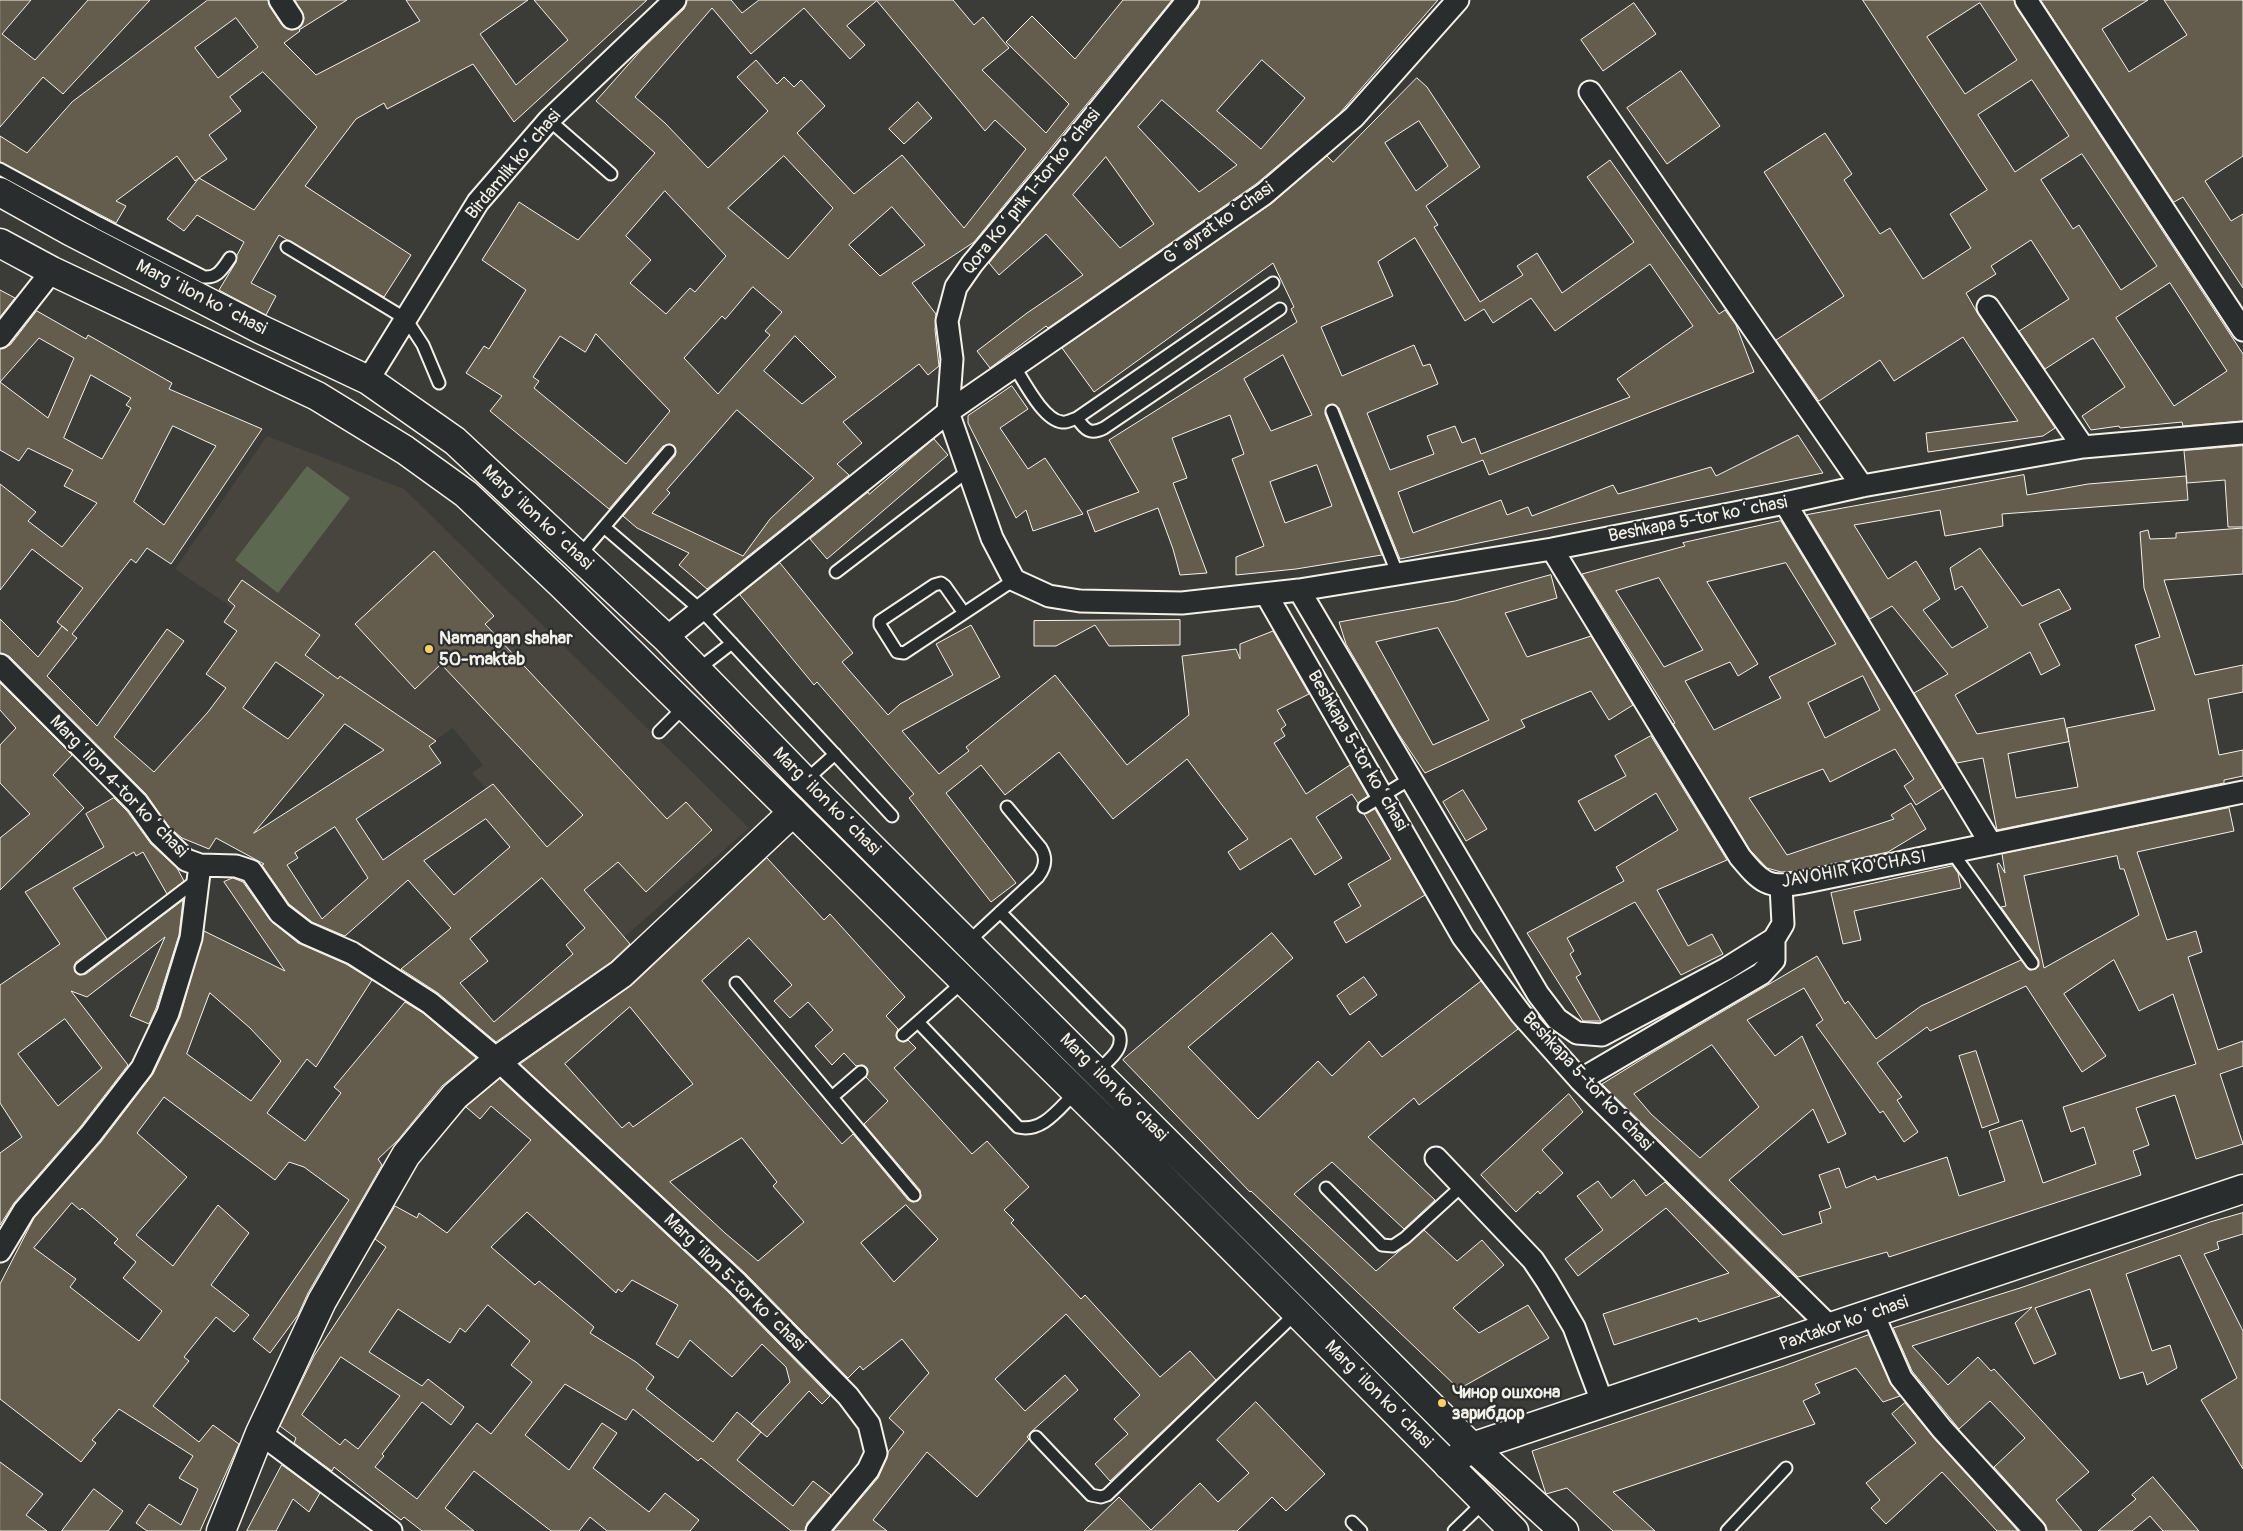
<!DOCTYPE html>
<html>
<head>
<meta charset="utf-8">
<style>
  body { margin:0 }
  canvas { display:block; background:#3b3b37 }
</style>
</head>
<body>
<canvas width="2243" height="1531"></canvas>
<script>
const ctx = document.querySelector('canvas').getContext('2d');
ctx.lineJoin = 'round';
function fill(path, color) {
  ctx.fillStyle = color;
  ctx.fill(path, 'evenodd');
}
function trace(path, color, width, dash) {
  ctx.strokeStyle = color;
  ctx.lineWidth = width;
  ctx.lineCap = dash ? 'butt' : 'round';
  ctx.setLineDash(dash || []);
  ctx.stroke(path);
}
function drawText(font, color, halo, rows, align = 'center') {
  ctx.font = font + ' Pangolin,sans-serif';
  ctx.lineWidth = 4.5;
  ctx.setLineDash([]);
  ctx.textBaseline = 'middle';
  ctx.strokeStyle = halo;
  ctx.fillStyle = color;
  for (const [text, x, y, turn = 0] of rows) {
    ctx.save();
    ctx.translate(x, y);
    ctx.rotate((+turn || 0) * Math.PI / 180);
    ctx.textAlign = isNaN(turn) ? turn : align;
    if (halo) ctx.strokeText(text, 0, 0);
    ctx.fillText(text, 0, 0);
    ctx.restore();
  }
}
fill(new Path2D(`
  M267,436L404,489L749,828L623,938L472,773L483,765L453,728L432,742L175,569Z`), '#47453d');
fill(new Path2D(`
  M307,466L350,498L278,593L235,560Z`), '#5c6850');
const building = new Path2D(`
  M0,0H31L2,34L35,60L88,0H150L63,94L43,77L0,127Z
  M208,0H268L270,7L282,25L292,30L299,28L304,18L295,0H347L299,30L300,31L284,43L316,75L420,21L406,0H528L480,34L516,85L568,40L534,0H647L514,122L473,64L387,109L384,103L356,119L305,186L411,255L384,297L279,235L251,283L276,296L266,315L219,290L236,262L237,255L244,242L197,215L184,231L167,219L199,178L195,181L177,156L116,201L126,206L116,223L0,162V136L27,153L72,102ZM236,18L258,47L218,78L195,48ZM263,72L317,127L254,210L199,178L227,159L209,135L241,111L230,97Z
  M687,0H731L742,13L759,0H953L974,25L983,17L1009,48L982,70L1046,133L1069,104L1006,42L1032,16L1075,59L1123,0H1172L974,242L912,283L936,314L935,330L939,366L928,375L919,364L843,422L862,443L837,464L849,475L707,589L679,565L689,553L637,528L623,516L675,456L676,452L674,446L670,444L663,446L609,509L490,411L502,396L466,373L484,346L489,349L526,290L482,260L519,202L578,240L655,153L596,101L643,48L684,9ZM877,1L985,131L995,120L1026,149L964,228L902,155L854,194L797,133L825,106L801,80L794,87L784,77L777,84L756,60L737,77L768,111L708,168L665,123L635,97L712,8L751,54L804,8L850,59L865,45L847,26ZM784,156L833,208L788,259L728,208ZM665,191L726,256L695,292L690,288L666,314L630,283L651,260L626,236ZM892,207L925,245L880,276L849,245ZM753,287L782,312L765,331L770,335L718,394L684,358L722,316L725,319ZM596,334L670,411L626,464L534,388L539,381L533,377L560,336L585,352ZM795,336L836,377L802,404L764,371ZM737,410L814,478L770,519L743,556L652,513L670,493L667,490Z
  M1200,0H1438L1339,114L1256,184L1048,328L1046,326L990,368L977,351L1027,313L1083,275L1046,234L999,275L989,263L1198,8ZM1262,60L1305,98L1261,149L1217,111ZM1162,100L1237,165L1199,192L1138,127ZM1106,157L1154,224L1120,248L1073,195Z
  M1863,0H2014L2016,7L2243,354V421L2183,426L2182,422L2120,428L2119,426L2091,430L2082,416L2125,387L2093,338L2045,369L2019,331L2069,299L2031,240L1991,266L1996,274L1966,293L1978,314L2055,428L2043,436L1928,452L1926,433L2018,421L1963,337L1894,381L1880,360L1819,401L1776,340L1844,296L1764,172L1825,133L1852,174L1844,180L1880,234L1890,228L1923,279L1971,248L1950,214L1987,190ZM1980,3L2017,60L1965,94L1927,37ZM2032,80L2069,136L2015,172L1978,115ZM2082,154L2157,266L2121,290L2079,225L2073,229L2041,180ZM2170,283L2227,371L2174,406L2116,318Z
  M2041,0H2148L2102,29L2129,72L2187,35L2164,0H2243V156L2205,181L2231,221L2243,214V288L2183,197L2174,202Z
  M1634,3L1656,34L1603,71L1581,40Z
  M1681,71L1720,126L1667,164L1627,108Z
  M1417,78L1427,87L1480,167L1426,206L1438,225L1434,227L1480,302L1523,275L1517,266L1537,253L1562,293L1634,242L1587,177L1610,160L1719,314L1725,310L1736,325L1754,372L1489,475L1483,460L1398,492L1413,533L1501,500L1507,515L1528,507L1532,516L1613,485L1618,494L1711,467L1716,476L1798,435L1823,473L1400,559L1339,408L1333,404L1326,407L1325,414L1382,555L1296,569L1236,575V557L1264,546L1232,459L1244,454L1230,415L1172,438L1187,478L1173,483L1207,573L1180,575L1173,549L1158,508L1095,532L1087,511L1139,492L1109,440L1297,322L1291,309L1294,307L1273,263L1094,392L1062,348L1271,204L1327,156L1333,162ZM1419,121L1448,166L1416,191L1385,143ZM1415,238L1465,321L1484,309L1493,323L1531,298L1555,331L1650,264L1693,326L1617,379L1630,397L1481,454L1475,438L1462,443L1455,426L1427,436L1434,454L1390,470L1367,413L1438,384L1430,364L1423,366L1414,345L1342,376L1321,327L1393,296L1378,262ZM1283,355L1312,415L1271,431L1244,379ZM1317,465L1332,506L1285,523L1270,482Z
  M918,102L932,118L904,144L889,129Z
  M0,290L15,298L0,317Z
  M37,311L86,339L88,335L172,383L169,389L262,429L171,564L147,548L136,563L131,559L72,634L77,638L47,676L97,726L167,629L184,641L114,737L154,772L208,712L226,688L206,674L237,631L224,622L235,606L228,600L242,580L320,635L305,655L338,679L340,676L436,741L429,746L441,763L356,819L383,860L493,784L547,847L583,815L441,664L415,689L355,624L434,551L494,616L485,624L667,819L686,802L712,830L646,892L618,862L584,890L630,944L611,962L496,1042L438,993L401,969L451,928L408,880L345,936L312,922L289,904L262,865L264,864L216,838L209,849L182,838L169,827L146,794L9,656L0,653V619L38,657L62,626L68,631L57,622L83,588L32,549L0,590V484L36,512L28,521L62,547L97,503L64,486L73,470L28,448L19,461L0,450V382L48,418L74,358L39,338L0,382V349L10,345ZM91,375L131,398L126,405L131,408L102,459L64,438ZM173,426L216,446L164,525L134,502ZM276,662L324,695L288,739L243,708ZM345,724L384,750L254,833ZM486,819L510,847L454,895L424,861ZM335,827L368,878L322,919L287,865L298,858L295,853ZM542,878L585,928L566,945L573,954L494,1022L460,983L488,961L470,939Z
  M1012,386L1028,409L1000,428L1028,469L1045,458L1083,514L1033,531L1026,510L1016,518L968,423V416Z
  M934,439L948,455L827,559L810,539L868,492L869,494Z
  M2243,446V527H2228L2225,480L2187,483L2184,451Z
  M2024,475L2027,495L2088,484L2186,476L2188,500L2002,514L2003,526L1945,536L1940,510L1854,525L1888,579L1916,561L1940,599L1923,610L1952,648L1988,627L1962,586L1955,590L1950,568L1980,548L2022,606L2059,589L2071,609L2039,624L2060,665L2041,675L2030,652L1955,695L1977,734L2064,718L2069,742L2067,728L2155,710L2135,645L2160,637L2144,588L2140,532L2148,530L2150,539L2176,538V533L2243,528V574L2164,580L2195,675L2243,665V692L2208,699L2219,755L2243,750V776L2224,780V783L1997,830L1983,758L1957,763L1914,693L1948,674L1892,606L1870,619L1807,515ZM2069,742L2078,787L2016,798L2008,754Z
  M1781,521L1943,788L1916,805L1904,786L1914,779L1895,749L1830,782L1823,769L1749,798L1787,855L1894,819L1891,815L1911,803L1926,829L1888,852L1799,871L1781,872L1767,868L1750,850L1673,724L1675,723L1582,574L1685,546L1683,543ZM1786,563L1836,644L1769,677L1781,698L1714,730L1685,681L1730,662L1738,676L1758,664L1707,582ZM1659,578L1703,650L1664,667L1616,591ZM1863,676L1880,710L1825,738L1808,703Z
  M780,563L853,653L842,662L888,715L900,704L953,675L936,644L971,625L1000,677L902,731L939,774L969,751L966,747L1055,675L1127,765L1189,715L1182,656L1236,649L1240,659V644L1273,631L1309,694L1277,710L1286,725L1281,729L1285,736L1274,743L1306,794L1350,765L1368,796L1358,803L1352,794L1316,817L1342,858L1315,875L1291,838L1240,870L1228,852L1248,839L1187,759L1113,819L1059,752L1005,795L981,765L946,793L1016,883L991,902L909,798L914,794L817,682L814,685L740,595Z
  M1551,575L1557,598L1505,613L1527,657L1591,636L1633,705L1609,720L1591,691L1521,720L1525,727L1425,773L1398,733L1346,644L1339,622L1455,601ZM1438,628L1489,720L1433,745L1376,642Z
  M1180,620V645L1109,646L1095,625L1056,646H1034V621Z
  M0,683L72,755L53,775L84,808L0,890V838L30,814L0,783V745L16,728L0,710Z
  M1651,736L1727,860L1657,890L1688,946L1712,934L1723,954L1681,975L1635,902L1567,938L1574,951L1570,954L1581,974L1576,977L1601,1021H1583L1527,933L1624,881L1616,867L1678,830L1656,793L1595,831L1578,801L1626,776L1615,756Z
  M1463,790L1487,829L1466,841L1443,802Z
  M114,798L127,811L151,844L177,868L184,881L167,894L143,852L136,856L134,852L73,888L107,939L76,962L74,966L75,972L79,975L86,974L183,900L179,935L156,1008L149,1024L130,1016L165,937L87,997L71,991L128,1065L81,1126L14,1203L0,1225V1153L22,1137L0,1103V985L60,944L25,892L104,847L86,814ZM65,1019L102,1068L58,1106L18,1054Z
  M2229,808L2234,831L2137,852L2167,940L2196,931L2202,952L2188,957L2218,1050L2243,1041V1066L2220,1074L2243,1144L2196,1159L2175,1095L2136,1108L2149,1145L2133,1151L2141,1175L1889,1257L1887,1252L1798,1277L1602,1084L1652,1053L1817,956L1845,1004L1848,1001L1876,1039L1921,1006L2021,960L2029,970L2036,969L2039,966L2038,959L2001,907L2006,906L1997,864L1999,863L2005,873L2002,854ZM2117,856L2120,869H2124L2139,915L2044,968L2024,876ZM2114,960L2139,1011L2173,994L2196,1064L2063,1107L2071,1132L2084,1127L2096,1164L2043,1183L2022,1120L1989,1131L2005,1181L1959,1196L1947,1157L1877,1180L1875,1176L1846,1188L1839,1168L1819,1175L1831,1208L1819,1212L1822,1223L1783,1235L1729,1180L1813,1109L1828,1143L1846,1134L1802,1036L1775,1056L1747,1020L1804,988L1823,1020L1816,1025L1880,1113L1883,1111L1904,1142L1918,1132L1897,1100L1902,1097L1877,1063L1927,1027L1930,1031L2026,986L2082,1072L2106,1056L2064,994ZM1712,1045L1759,1107L1700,1158L1651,1114L1634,1094Z
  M1375,809L1425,895L1346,943L1334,922L1361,906L1348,884L1391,859L1364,814Z
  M767,858L824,920L830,914L905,997L886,1016L898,1029L896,1036L898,1040L904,1042L908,1040L916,1048L894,1068L972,1154L987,1141L1029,1187L1004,1210L1014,1220L1011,1223L1081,1299L1085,1295L1160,1377L1190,1351L1216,1380L1110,1481L1095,1464L1128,1434L1114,1419L1140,1395L1066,1314L995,1379L1025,1411L1065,1375L1078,1390L1031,1432L1027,1437L1029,1439L977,1497L927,1452L873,1520L887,1531H833L878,1478L887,1458L888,1452L904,1432L889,1418L929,1373L902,1339L863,1370L860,1366L848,1378L746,1274L520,1064L632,985ZM749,938L792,985L774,1001L790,1018L808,1002L833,1030L815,1046L832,1065L844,1053L856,1066L863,1065L867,1068L868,1071L866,1077L888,1101L864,1124L920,1190L921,1197L918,1201L912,1202L908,1200L853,1134L842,1144L702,981ZM630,1007L693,1084L633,1127L629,1122L622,1128L565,1064ZM742,1138L777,1182L773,1186L804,1222L758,1261L725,1233L670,1182ZM906,1205L938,1239L894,1282L861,1243Z
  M1953,866L1958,873L1961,888L1854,911L1861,940L1843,944L1831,893Z
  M233,878L243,882L270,920L298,943L346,964L372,980L316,1067L307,1059L267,1113L305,1141L341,1093L334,1087L405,1002L423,1013L476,1058L442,1086L398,1140L378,1159L382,1165L308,1293L298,1315L270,1353L253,1339L349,1200L304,1167L289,1162L275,1180L164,1097L137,1133L187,1177L136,1235L173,1266L218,1205L249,1233L211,1285L249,1315L234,1332L216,1317L184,1357L189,1361L153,1406L199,1442L213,1425L239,1444L200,1531H147L136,1523L149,1504L181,1525L198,1489L179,1478L193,1456L119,1409L92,1440L96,1443L81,1462L0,1399V1284L34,1218L101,1142L153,1074L180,1017L204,931L285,971L224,882ZM210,993L250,1028L281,1061L251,1101L187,1054ZM72,1203L80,1210L82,1208L118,1239L114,1243L136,1262L123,1278L162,1311L139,1341L70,1287L76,1279L34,1248Z
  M1272,933L1293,958L1188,1047L1258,1119L1318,1061L1332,1076L1369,1041L1382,1057L1481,981L1518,1029L1419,1105L1414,1098L1368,1137L1435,1200L1404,1229L1332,1162L1294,1194L1376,1271L1424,1230L1457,1261L1482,1240L1504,1265L1453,1308L1479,1333L1528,1305L1549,1338L1459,1389L1251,1191L1250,1192L1123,1060Z
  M1364,977L1377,995L1350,1015L1337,996Z
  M1976,1051L1999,1122L1982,1128L1959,1056Z
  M500,1079L728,1292L830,1396L822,1404L809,1391L767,1437L751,1424L790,1382L786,1367L762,1344L732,1377L690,1340L678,1358L656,1344L678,1305L632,1280L622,1292L618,1289L616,1293L527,1212L491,1247L535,1285L539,1281L594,1327L590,1333L636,1362L654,1377L646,1389L713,1442L737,1412L761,1432L737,1460L793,1506L813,1481L831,1495L807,1523L805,1531H791L701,1458L698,1461L633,1409L626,1420L565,1384L525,1435L569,1470L602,1423L617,1433L593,1468L649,1512L665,1493L699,1520L690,1531H607L590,1517L579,1531H551L474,1471L445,1508L474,1531H422L404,1517L401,1520L334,1467L332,1471L294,1443L296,1438L280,1426L314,1356L386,1247L375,1239L395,1206L417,1218L419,1213L447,1233L531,1140L491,1106L480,1119L466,1107ZM488,1305L530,1341L511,1365L532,1382L491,1434L477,1423L417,1499L375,1467L384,1456L382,1454L422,1402L451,1425L464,1407L428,1379L422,1386L369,1352L398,1309L450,1343L460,1328L465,1332ZM341,1357L400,1396L358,1449L345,1439L340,1445L302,1415Z
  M1569,1094L1583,1112L1542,1150L1563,1173L1540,1194L1538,1191L1516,1212L1481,1175Z
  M1634,1180L1646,1196L1665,1182L1780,1296L1699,1322L1697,1318L1614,1345L1603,1314L1729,1273L1666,1208L1578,1276L1565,1259L1603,1230L1577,1196L1598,1181L1611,1198Z
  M2243,1213V1234L2217,1242L2219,1249L2204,1254L2243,1331V1469L2201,1400L2237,1378L2180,1255L2126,1274L2152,1351L2170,1345L2177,1368L2147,1385L2143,1372L2120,1379L2090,1289L2035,1308L2056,1354L2034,1364L2015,1323L2032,1307L1912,1346L1948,1385L1978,1357L1991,1371L1994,1369L2089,1472L2056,1500L2082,1531H2047L2044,1523L1994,1467L2025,1438L1990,1401L1959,1429L1912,1371L1893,1328L2020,1288L2210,1222Z
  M1869,1335L1890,1383L1900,1396L1883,1402L1856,1368L1815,1384L1820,1393L1803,1401L1815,1424L1613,1492L1655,1531H1613L1567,1488L1546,1494L1532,1451L1784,1366Z
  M1256,1402L1325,1474L1286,1511L1272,1497L1237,1531H1084L1119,1497L1151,1530L1200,1483L1218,1502L1249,1473L1217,1440Z
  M1905,1403L1933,1437L2018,1531H1997L1942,1472L1886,1524L1871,1508L1880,1500L1866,1483L1916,1443L1892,1414Z
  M0,1462L43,1494L26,1515L47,1531H0Z
  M282,1465L320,1493L309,1512L293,1499L276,1531H247Z
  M2153,1477L2199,1531H2163L2150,1516L2132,1531H2098L2136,1499L2132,1495Z
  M94,1489L123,1511L108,1531H62Z`);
fill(building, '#645c4c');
trace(building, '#f4f1e8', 1);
const service = new Path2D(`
  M549,120L611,174
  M0,169L99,223L204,277C218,278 222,269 230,258
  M287,247L406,319L423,345L439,383
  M1014,366C1024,381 1043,420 1062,422C1067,423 1073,419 1077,418L1273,283
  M1332,411L1398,575
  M1077,418C1085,430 1090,435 1104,428L1280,309
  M604,527L702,611L892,816
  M579,556L669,451
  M836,572L968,471
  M964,613L945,586L941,583L934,585L880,621V625L897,652L904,653L1014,580
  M697,670L732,643
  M659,732L685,706
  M805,781L835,754
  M1364,807L1410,779
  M1952,852L2032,963
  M1000,912L1119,1033C1125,1050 1108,1060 1097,1072
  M968,942L1038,877C1045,868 1047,858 1041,848L1007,807
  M81,968L197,880
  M736,983L914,1195
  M918,1022L1018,1127C1043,1133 1059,1108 1076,1092
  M903,1035L964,981
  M832,1097L861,1072
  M1326,1188L1382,1245L1393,1246L1405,1238L1462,1186
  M1036,1437L1091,1495L1101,1497L1107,1495L1296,1313
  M1352,1522L1361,1531
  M1454,1531L1485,1501
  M1727,1531L1786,1468`);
const minor = new Path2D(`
  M280,0L292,18
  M1188,0L1061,157L972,264L956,287L947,321L952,359L948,412L992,538L1014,580L1049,596L1080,601L1182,603L1299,590L1552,549L1785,503L1862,486L2083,447L2243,433
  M2026,0L2243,330
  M1590,92L1862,486
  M1988,307L2083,447
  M0,337L52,271
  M368,380L478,202L549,120L675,0
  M1785,503L1991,844
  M1552,549L1740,857C1761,882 1767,889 1801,883L2243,792
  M1299,590L1538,994L1557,1019L1577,1033L1602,1035L1726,969L1774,939L1783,924L1781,886
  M1266,594L1463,937L1521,1014L1580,1080L1831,1328
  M666,638L948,412L1264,194L1354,117L1458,0
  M0,665L137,803L160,835L186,860L200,865L236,866L251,871L280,913L306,933L352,953L430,1003L498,1060L737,1283L848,1396L869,1424L876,1453L868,1470L817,1531
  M1580,1080L1761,974L1774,960V939
  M1436,1158L1533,1260L1547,1281L1574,1327L1603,1404
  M0,1251L24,1211L91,1134L142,1068L168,1013L191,938L200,865
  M1873,1314L1901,1378L1942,1429L2035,1531
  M260,1433L391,1531`);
const tertiary = new Path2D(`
  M221,1531L260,1433L322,1301L406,1155L455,1096L498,1060L621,974L793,812`);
const secondary = new Path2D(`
  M1448,1465L1472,1447L2243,1189`);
const primary = new Path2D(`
  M0,192L70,231L260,329L368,380L455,441L666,638L805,781L1472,1447L1564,1531
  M0,243L52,271L317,396L405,450L466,494L561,584L793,812L1125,1140L1514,1531`);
trace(service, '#f4f1e8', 15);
trace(minor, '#f4f1e8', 25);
trace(tertiary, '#f4f1e8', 31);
trace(secondary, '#f4f1e8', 31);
trace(primary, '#f4f1e8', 31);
trace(service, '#2a2d2e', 11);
trace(minor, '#2a2d2e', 21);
trace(tertiary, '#2a2d2e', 28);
trace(secondary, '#2a2d2e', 28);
trace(primary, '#2a2d2e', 28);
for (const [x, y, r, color] of [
  [429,649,5,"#ffd166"],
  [1442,1403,5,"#ffd166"]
]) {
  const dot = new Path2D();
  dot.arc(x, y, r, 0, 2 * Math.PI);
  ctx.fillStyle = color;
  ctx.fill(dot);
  trace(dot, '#2a2d2e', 2);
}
drawText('18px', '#f4f1e8', '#2a2d2e', [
  ["Birdamlik koʻchasi",514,165,-50],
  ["Qora Koʻprik 1-tor koʻchasi",1032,192,-51],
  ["Gʻayrat koʻchasi",1219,224,-35],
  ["Margʻilon koʻchasi",201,298,27],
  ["Margʻilon koʻchasi",537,518,43],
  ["Beshkapa 5-tor koʻchasi",1698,520,-11],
  ["Beshkapa 5-tor koʻchasi",1357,751,60],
  ["Margʻilon 4-tor koʻchasi",118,787,46],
  ["Margʻilon koʻchasi",826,802,45],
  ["JAVOHIR KO'CHASI",1854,870,-10],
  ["Beshkapa 5-tor koʻchasi",1587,1082,47],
  ["Margʻilon koʻchasi",1113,1088,45],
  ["Margʻilon 5-tor koʻchasi",734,1283,44],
  ["Paxtakor koʻchasi",1844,1324,-19],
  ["Margʻilon koʻchasi",1378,1395,45]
]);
drawText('bold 18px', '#f4f1e8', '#2a2d2e', [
  ["Namangan shahar",439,639],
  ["50-maktab",439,660],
  ["Чинор ошхона",1452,1393],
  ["зарибдор",1452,1414]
], 'left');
</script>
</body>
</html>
